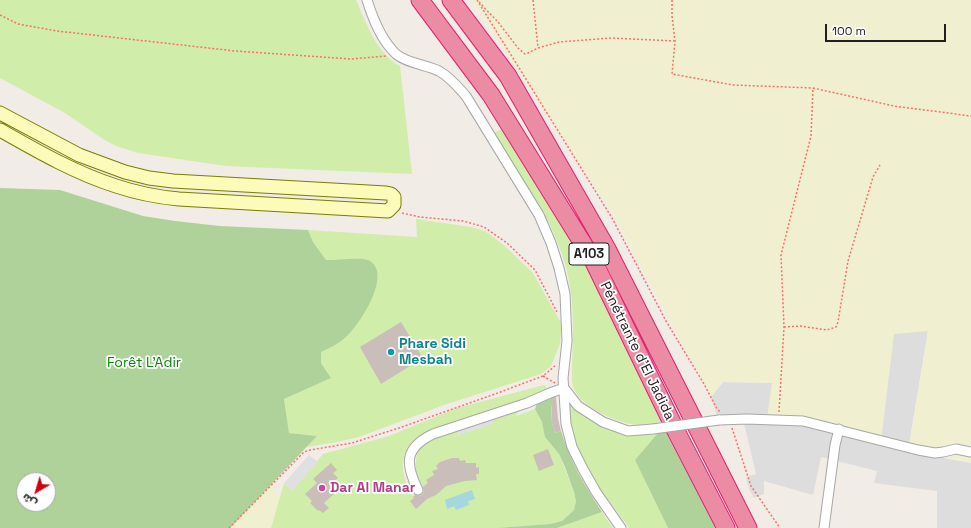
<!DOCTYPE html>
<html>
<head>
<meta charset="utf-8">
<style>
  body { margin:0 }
  #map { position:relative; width:971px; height:528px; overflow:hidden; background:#f1ece6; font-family:"Space Grotesk","Noto Sans Arabic",sans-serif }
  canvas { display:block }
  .north { position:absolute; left:16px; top:472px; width:40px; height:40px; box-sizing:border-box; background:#fff; border:1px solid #a6a6a6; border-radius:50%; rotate:218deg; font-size:11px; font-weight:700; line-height:16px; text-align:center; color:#202020 }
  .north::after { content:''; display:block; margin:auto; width:14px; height:18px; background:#d0000f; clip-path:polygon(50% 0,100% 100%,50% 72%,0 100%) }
  .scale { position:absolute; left:825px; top:24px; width:121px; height:18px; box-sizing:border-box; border:2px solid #202020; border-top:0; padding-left:5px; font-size:12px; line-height:14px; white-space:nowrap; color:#202020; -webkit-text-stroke:3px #fff; paint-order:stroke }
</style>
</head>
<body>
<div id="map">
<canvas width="971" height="528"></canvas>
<div class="north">ش</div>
<div class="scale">100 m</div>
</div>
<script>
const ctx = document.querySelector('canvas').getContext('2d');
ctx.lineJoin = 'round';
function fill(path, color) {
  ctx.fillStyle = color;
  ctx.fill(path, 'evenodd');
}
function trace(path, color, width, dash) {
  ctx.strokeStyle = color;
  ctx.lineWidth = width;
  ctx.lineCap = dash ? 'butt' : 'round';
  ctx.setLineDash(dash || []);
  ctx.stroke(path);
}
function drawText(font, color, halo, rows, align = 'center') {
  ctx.font = font + ' "Space Grotesk",sans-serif';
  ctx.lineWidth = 3.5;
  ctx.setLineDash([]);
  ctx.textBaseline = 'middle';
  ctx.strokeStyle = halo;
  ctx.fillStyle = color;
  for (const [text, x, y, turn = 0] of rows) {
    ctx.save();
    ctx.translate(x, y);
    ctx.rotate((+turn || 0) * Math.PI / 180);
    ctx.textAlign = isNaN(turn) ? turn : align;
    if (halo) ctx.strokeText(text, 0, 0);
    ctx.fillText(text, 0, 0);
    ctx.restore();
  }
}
fill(new Path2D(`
  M928,331L908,451L971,463V528H937V491L874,483L877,471L821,457L813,495L764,481V494L754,498L749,489L746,477L756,474L743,419H718L711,397L723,382L772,383L894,333Z`), '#dedddd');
fill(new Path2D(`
  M471,0H971V463L908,451L928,331L894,334L881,441L806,422L767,419L772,383L723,382L711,397L612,213Z
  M270,485L280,497L271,528H230Z`), '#f0f0d1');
fill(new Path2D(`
  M0,0H356C367,24 376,53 400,66L412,174L226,166L138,153L116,146L103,139L65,113L0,78Z
  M506,126L578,244L667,421C658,422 648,425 639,425C619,424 582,408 574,389C573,386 572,382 572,380C572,349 575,317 570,287C567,265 559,245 550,225L494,133Z
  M416,219L471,227L485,231L505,246L533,273L561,323V331L560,344L556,354L551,366L541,374L444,405L359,437L337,442L307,447L317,436L289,433L284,399L331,378L321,363V352L335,345L346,337L367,259L326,260L313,242L308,230L417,237Z
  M544,385L548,390C519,405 487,413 456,423C442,428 422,432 412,442C397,457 403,481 413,496L418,493L417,491L423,487L416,473L415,467L417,453L419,448L425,441L460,429L457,436L496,417L519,410L516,416L535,409L542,422L549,442L559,454L574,492L576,501L574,510L562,521L550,524L497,528H271L284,483L292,491L323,454L389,436L457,408Z
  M569,402L623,433L636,435L658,433L635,460L668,528H629L593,479L582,457L572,434L568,418Z
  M602,512L613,528H557Z`), '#d0edaa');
fill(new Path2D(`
  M0,188L60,190L143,216L175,221L220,226L308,230L313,242L326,260C335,260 362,257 368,260C394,272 360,324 347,336C340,343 330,348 321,352V363L331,378L284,399L289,433L317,436L230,528H0ZM24,480H48V504H24Z
  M553,395L556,399V404L551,405L552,423L555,433L561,431C571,463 584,484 602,512L557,528H497L550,524L562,521L574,510L576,501L574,492L565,467L559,454L545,437L542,422L535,409L538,401L550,399Z
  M671,431L721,528H668L635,460L658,433Z`), '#aed299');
fill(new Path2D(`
  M497,415L492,424L457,436L462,427Z
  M309,455L318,462L292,491L284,483Z`), '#e0e0e0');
fill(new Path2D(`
  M472,490L475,499L468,501L469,505L456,510L454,506L447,509L445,500Z`), '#a5d7e0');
fill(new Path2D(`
  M401,322L423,358L381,384L360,347Z
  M556,397L558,419L561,431L555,433L552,423L551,399Z
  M548,449L554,465L539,471L533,455Z
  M452,458H459L460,461L465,460L466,463H476V468L479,467V474H476L477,480L465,481L446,486L436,495L427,499L416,509L410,501L414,498L413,496L415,495L420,496L423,494L424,490L423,487L428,483L426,480L434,475L432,471L438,469L436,466L440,462Z
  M331,463L337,470L333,473L338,478L332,483L334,486L332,489L335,493L324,503L329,508L323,513L319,510L318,511L310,503L312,501L305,494L317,483L313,479Z`), '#c9beb9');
const street = new Path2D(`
  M367,0C373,19 381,40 396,54C406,63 427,65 439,71C450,77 458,87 466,96L539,215L551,243L559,268L565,294L567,341L563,378L566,424L572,447L583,469L596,492L621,528
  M719,420L747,419L803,421L918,450L935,453L943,452L956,449L971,452
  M418,490C405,464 404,448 433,434L527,403L550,393L564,388L578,406L603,422L628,431L653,429
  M824,528L835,445L839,429`);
const secondary = new Path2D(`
  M0,113L79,155L125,172L149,178L173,181L386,193L391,194L394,197V205L388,211L179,199C157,197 137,193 116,186C75,173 37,151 0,130`);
const highway = new Path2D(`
  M420,0L491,95L593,260L676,431L726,528
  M451,0L508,76L607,249L748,528`);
trace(street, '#a7a7a7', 11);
trace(secondary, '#797e00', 15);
trace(highway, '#e31f70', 19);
trace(new Path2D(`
  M477,0L612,218L666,321L704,384L716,407L720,412
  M533,0L538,48
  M672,0V16L675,41L672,74L733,85L813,88
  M479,2L498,22L518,48L525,54L528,53L538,48L559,42L611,38L675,41
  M0,15L18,24L57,31L235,51L351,59L387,56
  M402,213L420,217L463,221L484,227L507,243L535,270L557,312
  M784,327L800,326L827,330L836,327L838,322L848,261L873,177L880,165
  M543,376L555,383
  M779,412L784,327L781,255L811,136L813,88L894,106L971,116
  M732,428L751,486L780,528
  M229,528L304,452L310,450L352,443L399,428L495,394L543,376L556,365`), '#ff6d69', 1.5, [2, 2]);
trace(street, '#fff', 9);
trace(secondary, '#fcfbb9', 13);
trace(highway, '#eb8ba4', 17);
const streetBridge = new Path2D(`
  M653,429L719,420`);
trace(streetBridge, '#a7a7a7', 11, []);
trace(streetBridge, '#fff', 9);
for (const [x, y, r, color] of [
  [391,352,4,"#0f9aa8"],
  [322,488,4,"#d1479c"]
]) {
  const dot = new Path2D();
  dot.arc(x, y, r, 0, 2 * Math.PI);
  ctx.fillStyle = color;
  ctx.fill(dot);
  trace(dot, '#fff', 1.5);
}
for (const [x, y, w] of [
  [589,254,40]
]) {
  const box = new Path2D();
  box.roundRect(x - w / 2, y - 11, w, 22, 3);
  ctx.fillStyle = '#fff';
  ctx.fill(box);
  trace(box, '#202020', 1);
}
drawText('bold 13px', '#202020', null, [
  ["A103",589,254]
]);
drawText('bold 14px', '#0d838f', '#fff', [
  ["Phare Sidi",399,344],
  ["Mesbah",399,360]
], 'left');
drawText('14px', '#202020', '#fff', [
  ["Pénétrante d'El Jadida",637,351,64]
]);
drawText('14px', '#078508', '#fff', [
  ["Forêt L'Adir",144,363]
]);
drawText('bold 14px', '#b23c85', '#fff', [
  ["Dar Al Manar",330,488]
], 'left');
</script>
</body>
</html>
